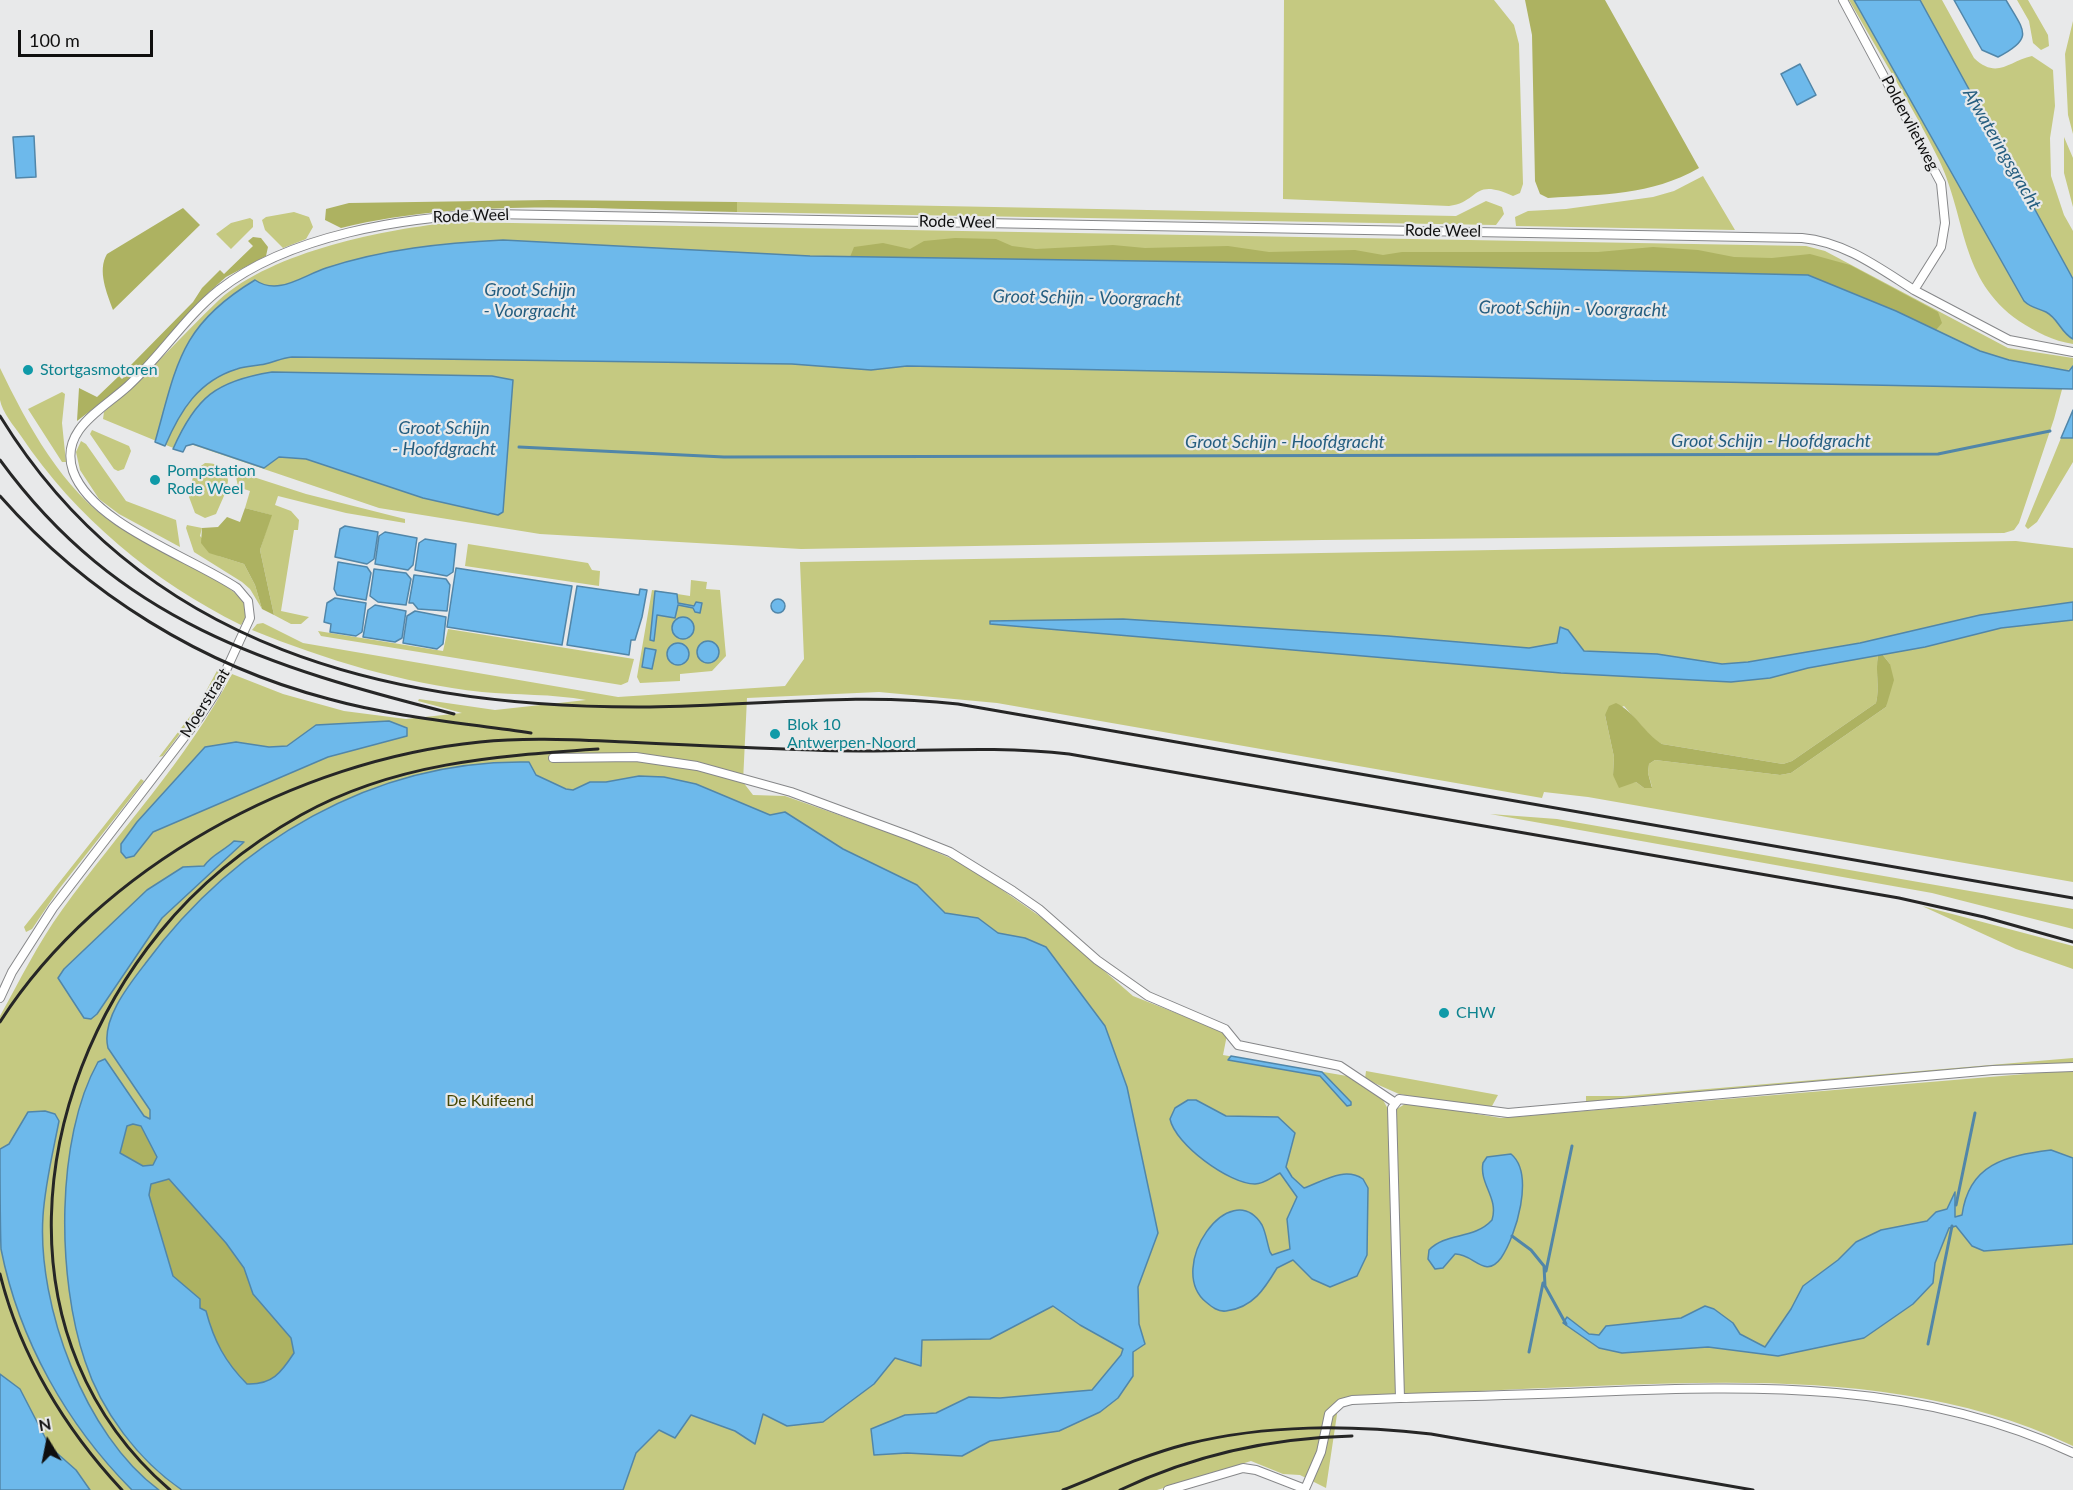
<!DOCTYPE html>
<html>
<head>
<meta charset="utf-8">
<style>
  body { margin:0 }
  #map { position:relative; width:2073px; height:1490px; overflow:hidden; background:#e8e9ea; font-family:Lato,sans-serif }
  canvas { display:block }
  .north { position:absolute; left:18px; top:1412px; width:60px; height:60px; -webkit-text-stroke:4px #e8e9ea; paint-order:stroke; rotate:350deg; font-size:16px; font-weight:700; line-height:24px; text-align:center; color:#0f0f0f }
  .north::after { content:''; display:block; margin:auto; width:21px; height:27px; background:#0f0f0f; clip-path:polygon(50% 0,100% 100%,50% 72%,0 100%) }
  .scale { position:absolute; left:18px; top:30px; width:135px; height:27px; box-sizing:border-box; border:3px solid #0f0f0f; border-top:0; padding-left:8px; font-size:18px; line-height:21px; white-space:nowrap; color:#0f0f0f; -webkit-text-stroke:4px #e8e9ea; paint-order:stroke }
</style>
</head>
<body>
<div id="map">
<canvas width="2073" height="1490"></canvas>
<div class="north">N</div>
<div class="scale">100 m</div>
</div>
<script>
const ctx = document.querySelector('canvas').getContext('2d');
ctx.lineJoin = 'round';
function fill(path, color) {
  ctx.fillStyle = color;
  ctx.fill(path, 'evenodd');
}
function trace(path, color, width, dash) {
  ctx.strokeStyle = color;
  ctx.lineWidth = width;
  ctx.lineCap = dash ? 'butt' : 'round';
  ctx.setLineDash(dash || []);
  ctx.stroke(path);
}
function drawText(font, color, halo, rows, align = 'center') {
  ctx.font = font + ' Lato,sans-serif';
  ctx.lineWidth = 4.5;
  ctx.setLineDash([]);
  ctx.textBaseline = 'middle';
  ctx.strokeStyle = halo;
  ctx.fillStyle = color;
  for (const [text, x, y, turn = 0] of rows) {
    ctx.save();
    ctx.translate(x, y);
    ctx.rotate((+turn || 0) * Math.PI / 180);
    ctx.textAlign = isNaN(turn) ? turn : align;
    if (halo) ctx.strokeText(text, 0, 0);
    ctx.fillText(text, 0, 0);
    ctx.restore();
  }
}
fill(new Path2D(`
  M1284,0H1494L1514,25L1519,44L1523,184L1520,193L1513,196C1472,177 1480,202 1449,206L1283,199Z
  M1849,0H1889L2073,333V344C2053,341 2036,332 2019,321C1959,279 1967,219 1939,160C1912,105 1879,53 1849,0Z
  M1920,0H1942L1974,58C1997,80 2009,61 2032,56L2053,70L2055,106L2050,138L2051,176L2064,215L2073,231V279Z
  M2017,0H2028L2048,35L2049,46L2041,50L2033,43L2029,21Z
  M2073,21V134L2068,115L2065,54Z
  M2064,137L2073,158V207L2064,173Z
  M1703,176L1735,230L1516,226L1515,217L1528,211L1566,209L1653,197L1674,191Z
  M1486,201L1502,207L1504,214L1496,225L737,212V202L1456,216Z
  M294,212L309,217L313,227L306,239L283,248L265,230L262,220L266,217Z
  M250,218L253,220V227L231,249L216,234L231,223Z
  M456,222L1806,246L1825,251L2008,348L2073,358V366L2067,371L2054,419L2019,523L2014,530L2004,533L1322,540L801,549L540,534L379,508L193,445L186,446L183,452L103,419L104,412C146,377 180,337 219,300C273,251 385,229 456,222Z
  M0,368C27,424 63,491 116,525C152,548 221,572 245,604V619L241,625C154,582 75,517 21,436C14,426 2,412 0,400C0,390 0,378 0,368Z
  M62,392L65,394L62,423L66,462H62L28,409Z
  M92,430L129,446L131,451L124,469L118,471L114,469L90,434Z
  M2061,438H2073V462L2037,522L2028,529L2025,526Z
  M81,441L86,444L126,501L176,520L180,547L119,514L99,499L80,470L76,452Z
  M205,463C217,463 225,467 228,480L227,489L216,514L205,518L195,513L189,497L194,471Z
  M235,471L306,494L405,519V523L346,513L278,496L275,505L291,511L299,520L298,530H294L281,611L309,617L301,624H291L274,615L260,550L271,515L245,508L250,491L238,487Z
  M187,525L202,528L200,536L219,556L244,564L255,585L262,609L250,589L242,582L194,552L186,528Z
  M2016,541L2073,548V602L1980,615L1860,643L1748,662L1722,664L1657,654L1565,650L1679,673L1869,652L1878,655C1875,672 1880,687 1876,703L1792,761L1783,764L1662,744L1653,739L1624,706L1605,715L1614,757L1613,775L1629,783L1636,782L1644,788L1652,787L1648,773L1649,764L1655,760L1780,775L1791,773L1886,707L1890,664L1882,654C1945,644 2009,617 2073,620V882L1588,797L1544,792L1542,798L997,703L879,692L747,698L743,782L753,795L785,796L907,839L968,866L1048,922L1133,996L1224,1032L1227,1035L1223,1055L1347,1076L1383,1100L1388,1109L1395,1110L1405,1104L1410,1103L1501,1118L2073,1070V1446C1924,1375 1755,1380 1595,1386C1512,1389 1428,1393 1345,1399L1339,1401L1326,1488L1300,1475L1283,1474L1251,1461L1157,1490H0V1016C20,980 38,943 62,910C119,831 187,760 232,674L283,694L344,711L406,719L462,713L418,701L419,699L495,710L586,700C553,694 516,695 482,692C402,683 326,660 252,630L257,624L263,623L303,643L618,697L785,686L804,659L800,562ZM1123,619L1388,636L1505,668L991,624L990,621Z
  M468,544L588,563L592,570L600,571L599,586L465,566Z
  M691,580L707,582L706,589L720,590L726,656L712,671L680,674V681L640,683L637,677L652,590L690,596Z
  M448,629L634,659L628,682L621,685L321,636L318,631L443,651Z
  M219,667L223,669L201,706L163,756L159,757L198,706Z
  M141,779L144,781L59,889L32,929L26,932L24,927Z
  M1490,814L1557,819L2073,909V929L1932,893Z
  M1922,906L2073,946V969L2016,949Z
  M2073,1058V1063L1586,1103V1096H1625Z
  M1366,1071L1498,1095L1492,1106L1481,1108L1399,1094L1365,1079Z`), '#c5c981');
fill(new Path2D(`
  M1525,0H1605L1699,168C1650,196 1603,194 1548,198L1540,194L1535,181L1532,35Z
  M549,200L737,202V212C605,210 470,197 341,228L325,220L326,209L349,203Z
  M183,208L200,225L113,310C107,293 97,271 107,254Z
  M253,237L261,238L268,247L266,256L226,277L208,293L145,364L120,388L77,421L79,388L97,397L119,376L122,379L131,370L129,367L193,302L202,288L220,270L224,274L253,246L248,241Z
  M955,238L996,239L1012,246L1036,249L1113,245L1145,248L1228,246L1269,252L1355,250L1383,255L1402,252H1598L1653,247L1698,250L1734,257L1772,258L1810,254L1850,265L1938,312L1942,323L1936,330L1808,275L1339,264L850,257L854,247L883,243L910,249L924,241Z
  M245,508L272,515L260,550L274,615L262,609L255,585L244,564L209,553L201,543L202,528L218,527L227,517L240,522Z
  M1882,654L1890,664L1894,680L1886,707L1791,773L1780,775L1655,760L1649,764L1648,773L1652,788H1655H1644L1636,782L1619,788L1613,775L1614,757L1605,715L1609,706L1616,703C1635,712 1644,733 1662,744L1783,764L1792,761L1876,703C1880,687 1875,672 1878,655Z
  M133,1124L141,1126L157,1157L153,1165L144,1166L120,1153L127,1126Z
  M169,1179L226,1243L244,1268L253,1294L291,1338L294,1353C281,1373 272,1385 247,1384C225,1362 214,1341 206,1312L200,1308V1299L173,1276L149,1195L151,1184Z`), '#adb261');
const water = new Path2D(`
  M1854,0H1920L2073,279V339C2061,333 2058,318 2046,312C2038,308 2031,308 2024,301Z
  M1954,0H2006C2024,31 2035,38 1998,57L1982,50Z
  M1800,64L1816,95L1797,105L1781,74Z
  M34,136L36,177L16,178L13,137Z
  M503,240L810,256L1339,264L1808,275L1896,311L1980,351L2009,360L2069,371L2073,366V389L907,366L871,370L792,364L292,357C281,358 275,362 265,364C256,366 246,366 237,369C198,381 180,411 165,446L155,442C177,364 180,325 255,280C278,296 302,276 326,268C384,249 443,243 503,240Z
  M272,372L492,376L513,380L503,512L498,515L423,498L306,459L279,457L264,468L193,444L186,446L183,452L173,449C196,397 216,381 272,372Z
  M2073,410V438H2061Z
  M345,526L378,532L374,559L367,564L335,557L340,529Z
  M385,532L417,538L413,565L408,570L375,564L379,536Z
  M425,539L456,544L453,572L447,576L415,570L419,543Z
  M338,562L367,567L371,573L366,600L337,595L334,589Z
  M456,568L572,586L562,645L447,627Z
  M374,569L406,573L411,579L406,605L378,602L370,596Z
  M414,575L446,579L450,585L447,611L418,609L413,603H409Z
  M577,586L639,595L640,589L647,590L642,617L635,640H631L629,655L567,645Z
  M655,591L677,594L678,603L694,606L696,602L702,603L700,613L695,612L693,608L678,605L675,618L657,615L654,641L650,640Z
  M335,598L366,603L362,632L356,636L330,632L331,624L324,622L327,603Z
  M771 606a7 7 0 1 1 14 0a7 7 0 1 1-14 0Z
  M2073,602V620L2001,628L1925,647L1808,668L1770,678L1731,682L1561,673L990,624V621L1123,619L1388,636L1529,648L1557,643L1560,627L1568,630L1584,651L1657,654L1722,664L1748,662L1860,643L1980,615Z
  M375,605L406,611L402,638L395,642L363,637L368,610Z
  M415,611L446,617L443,644L437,649L403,643L407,616Z
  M672 628a11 11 0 1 1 22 0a11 11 0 1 1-22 0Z
  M697 652a11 11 0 1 1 22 0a11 11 0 1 1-22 0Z
  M667 654a11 11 0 1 1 22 0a11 11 0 1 1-22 0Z
  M645,648L656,650L652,669L642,667Z
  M389,721L407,728V736L328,757L153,832L134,856L126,858L121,852V844L137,822L205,747L236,742L269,747L287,746L316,725Z
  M529,762L536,775L566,789L573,790L590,782H606L639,776L664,777L696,784L770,815L785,812L843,849L917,885L945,913L978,918L998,933L1025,938L1046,947L1105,1026L1127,1087L1158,1233L1138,1287L1139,1324L1145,1344L1133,1352V1376L1118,1398L1100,1412L1059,1431L990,1441L962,1456L907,1453L874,1455L871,1429L905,1415L936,1413L969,1397L1000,1398L1092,1390L1121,1355L1123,1349L1080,1325L1053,1306L990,1339L922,1340L921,1366L895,1358L874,1384L823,1422L787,1426L763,1414L755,1444L735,1431L691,1415L675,1438L659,1430L636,1453L623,1490H182C139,1461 101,1411 85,1361C57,1279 55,1139 98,1062L105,1059L144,1116L150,1119V1110L108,1048C101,1020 128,986 145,964C235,842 374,759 529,762ZM133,1124L141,1126L157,1157L153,1165L143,1166L120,1153L127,1126ZM169,1179L226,1243L244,1268L253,1294L291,1338L294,1353C281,1373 272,1385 247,1384C225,1362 214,1341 206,1311L200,1308V1299L173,1276L149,1195L151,1184Z
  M234,841L244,842L162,918L97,1014L91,1019L84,1018L58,978L64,969L147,890L183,867L204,866C212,854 224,851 234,841Z
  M1231,1056L1322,1072L1351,1102V1105L1347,1106L1320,1076L1228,1060Z
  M1188,1100H1196L1226,1116L1278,1117L1295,1133L1286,1167L1292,1177L1304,1188C1322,1182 1344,1166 1363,1179L1368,1188L1367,1255L1357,1276L1330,1287L1312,1279L1293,1260L1277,1268C1265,1288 1253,1308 1226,1311C1218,1312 1212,1307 1206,1302C1165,1268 1230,1174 1262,1225C1266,1233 1267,1243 1270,1252L1272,1255L1290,1249L1287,1219L1297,1197L1280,1173C1272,1177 1264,1184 1255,1184C1229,1184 1175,1144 1170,1119L1175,1108Z
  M45,1111L55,1114L59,1121C53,1152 45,1184 43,1216C37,1305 85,1436 159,1490H132C67,1425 19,1340 1,1249C0,1218 0,1181 0,1149L9,1144L28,1112Z
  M2051,1150L2073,1158V1244L1984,1251L1972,1246L1956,1226L1949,1228L1935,1263L1933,1283L1913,1304L1864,1338L1778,1356L1708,1347L1622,1353L1599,1348L1563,1323L1567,1317L1589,1334L1599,1335L1606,1326L1681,1318L1705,1306L1714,1309L1733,1323L1740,1334L1765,1347L1791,1309L1803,1286L1838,1260L1856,1242L1881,1230L1927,1221L1936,1212L1947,1209L1955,1192V1217L1962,1215C1969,1164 2005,1156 2051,1150Z
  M1511,1154C1535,1174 1516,1236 1501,1258C1485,1280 1473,1253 1455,1254L1443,1268L1435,1269L1428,1259L1429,1250C1446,1232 1474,1240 1492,1220C1499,1198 1479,1184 1483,1163L1487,1157Z
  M0,1374L20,1389L50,1447L76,1470L90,1490H0Z`);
fill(water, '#6db9eb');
trace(water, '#5186a9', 1.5);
trace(new Path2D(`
  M519,447L724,457L1938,454L2050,431
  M1956,1205L1975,1113
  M1512,1236L1531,1250L1544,1266L1545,1286L1566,1324
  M1546,1271L1572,1146
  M1928,1344L1952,1226
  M1529,1352L1543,1283`), '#5186a9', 3);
const minor = new Path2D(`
  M1843,0L1941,183L1945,223L1941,247L1914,290L2009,340L2073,352
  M553,758L636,757L697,766L791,792L910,836L950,852L1013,891L1039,909L1097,960L1148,996L1225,1029L1238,1045L1340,1066L1394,1102
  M0,998L12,972L53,908L199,718L216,692L250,618L248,601L237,588C191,557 92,524 73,471C59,430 103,409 128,386C160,357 186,316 219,290C289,235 404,217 491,214L1802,238C1845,242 1879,268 1914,290
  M1400,1398L1392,1108L1399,1099L1508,1113L1993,1070L2073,1067
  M1168,1490L1243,1468L1256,1470L1305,1489L1321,1452L1329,1414L1341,1403L1352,1400L1400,1398C1463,1396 1527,1395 1591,1392C1756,1385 1919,1381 2073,1453`);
trace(minor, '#868789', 10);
trace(minor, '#fff', 8);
trace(new Path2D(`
  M0,416C143,649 393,709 650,707C754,706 855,692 958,704L2073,898
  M0,460C118,622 269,667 454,714
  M0,496C86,594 203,666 329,699C394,717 464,723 531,733
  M0,1022C100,866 298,760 480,742C528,737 577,740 626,742C688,745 750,748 813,750C899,754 984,744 1069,754L1899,898L1984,917L2073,942
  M0,1274C20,1355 65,1429 122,1490
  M170,1490C0,1343 27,1095 160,932C199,884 248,845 301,815C394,763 495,756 598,749
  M1063,1490C1103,1474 1144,1455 1187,1444C1268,1424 1349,1425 1431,1434L1753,1490
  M1120,1490C1193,1455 1271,1438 1352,1436`), '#262626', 3);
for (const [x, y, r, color] of [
  [28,370,6,"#0f9aa8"],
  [155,480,6,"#0f9aa8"],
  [775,734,6,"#0f9aa8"],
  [1444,1013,6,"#0f9aa8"]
]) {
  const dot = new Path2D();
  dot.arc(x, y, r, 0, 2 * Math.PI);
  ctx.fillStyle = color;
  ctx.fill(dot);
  trace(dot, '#e8e9ea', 2);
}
drawText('16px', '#0f0f0f', '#e8e9ea', [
  ["Poldervlietweg",1910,123,62],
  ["Rode Weel",471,216,-2],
  ["Rode Weel",957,222,1],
  ["Rode Weel",1443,231,1],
  ["Moerstraat",205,703,-58]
]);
drawText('16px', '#0d838f', '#e8e9ea', [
  ["Stortgasmotoren",40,370],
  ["Pompstation",167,471],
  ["Rode Weel",167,489],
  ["Blok 10",787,725],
  ["Antwerpen-Noord",787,743],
  ["CHW",1456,1013]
], 'left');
drawText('16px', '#464807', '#e8e9ea', [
  ["De Kuifeend",490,1101]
]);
drawText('italic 18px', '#255e80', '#e8e9ea', [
  ["Afwateringsgracht",2002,149,60],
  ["Groot Schijn",530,290],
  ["- Voorgracht",530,311],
  ["Groot Schijn - Voorgracht",1087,298,1],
  ["Groot Schijn - Voorgracht",1573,309,1],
  ["Groot Schijn",444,428],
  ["- Hoofdgracht",444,449],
  ["Groot Schijn - Hoofdgracht",1771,441],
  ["Groot Schijn - Hoofdgracht",1285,442]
]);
</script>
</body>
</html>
